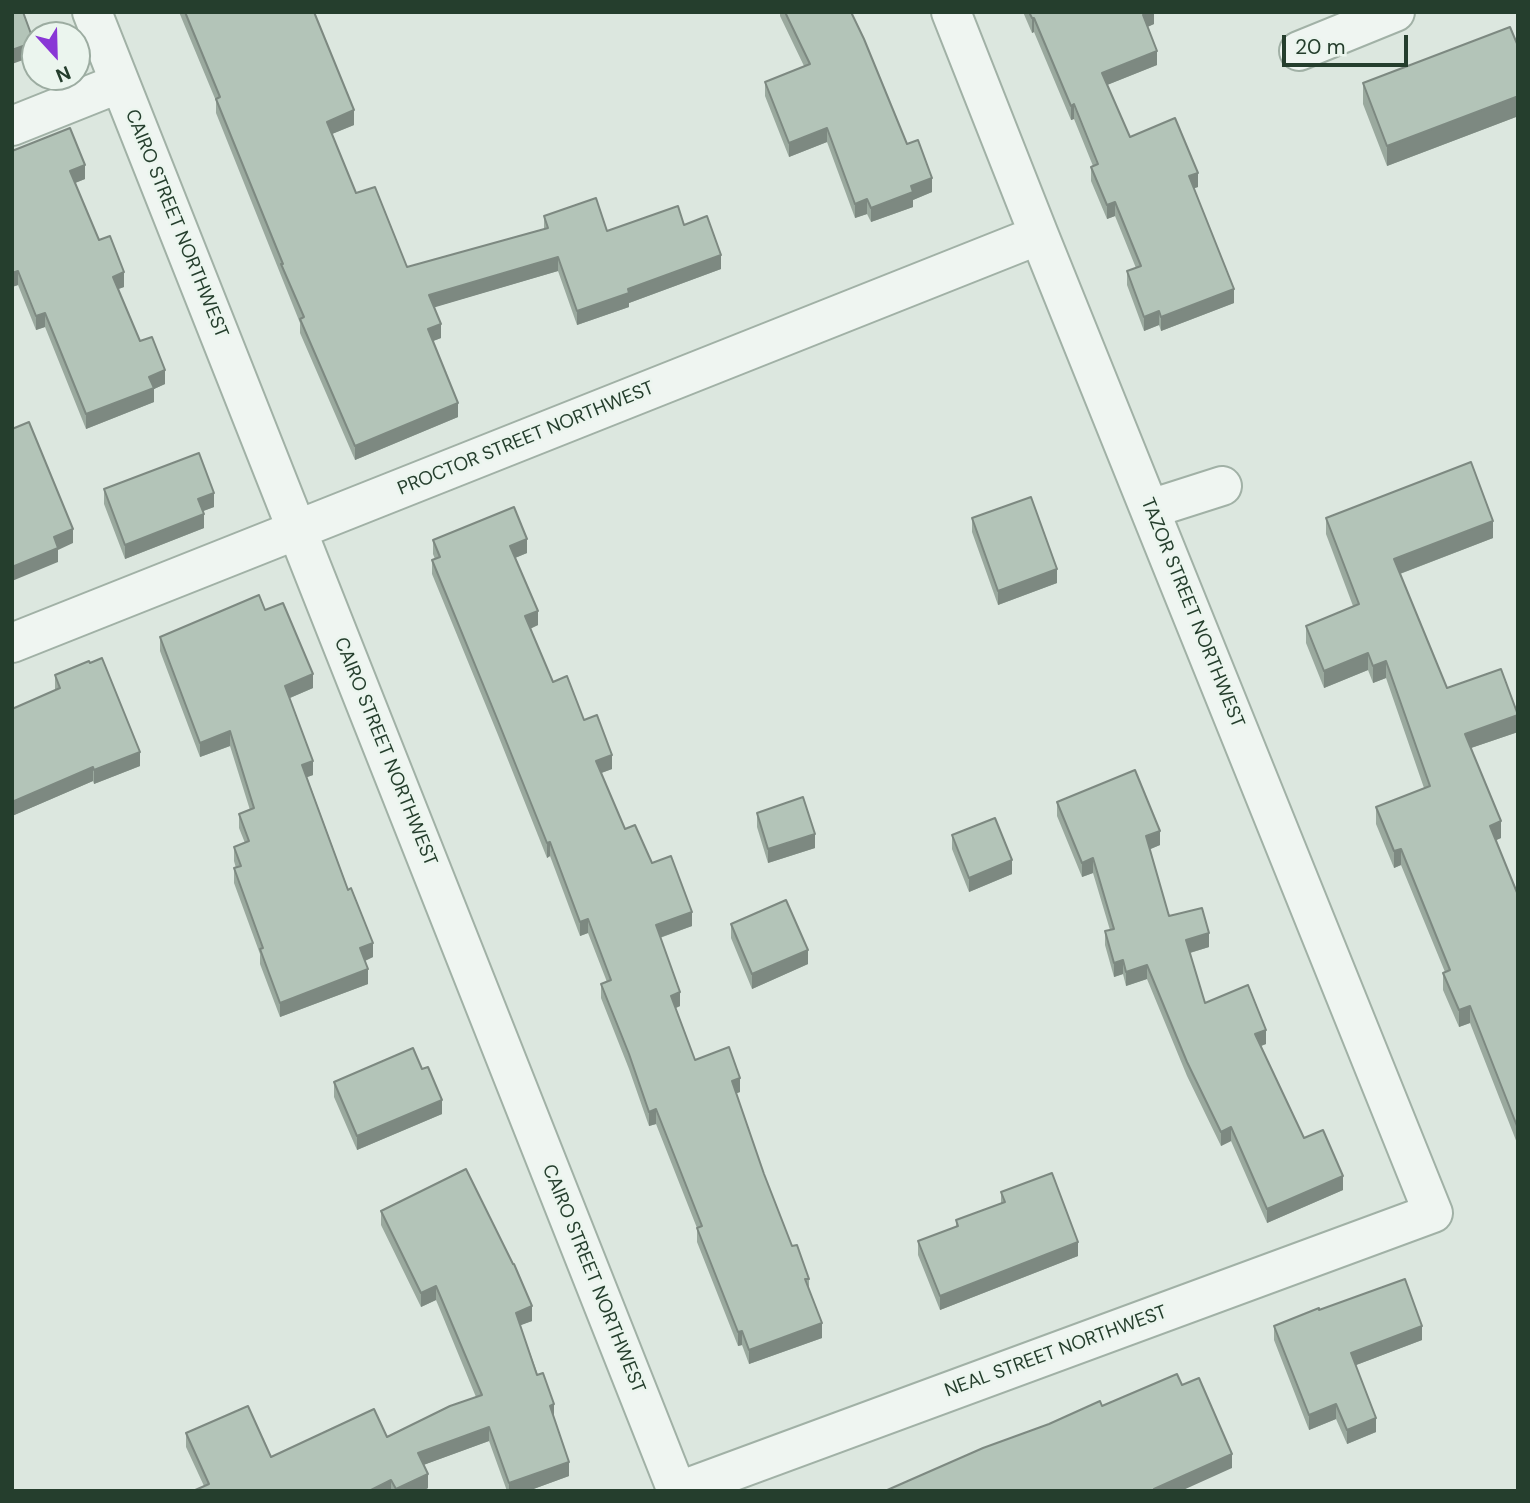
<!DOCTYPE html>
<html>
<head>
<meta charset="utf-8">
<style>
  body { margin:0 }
  #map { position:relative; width:1530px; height:1503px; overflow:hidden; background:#dce7df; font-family:"DM Sans",sans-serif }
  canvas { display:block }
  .frame { position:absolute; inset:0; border:14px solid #253e2d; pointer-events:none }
  .north { position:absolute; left:21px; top:21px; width:70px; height:70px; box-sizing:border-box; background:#ebf5ee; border:2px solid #9caca1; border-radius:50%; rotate:158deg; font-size:19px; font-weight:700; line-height:28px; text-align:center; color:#253e2d }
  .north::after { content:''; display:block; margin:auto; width:24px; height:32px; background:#8937d6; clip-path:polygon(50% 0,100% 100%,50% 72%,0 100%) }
  .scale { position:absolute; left:1282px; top:35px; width:126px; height:32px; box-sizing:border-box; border:4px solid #253e2d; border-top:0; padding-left:9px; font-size:21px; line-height:24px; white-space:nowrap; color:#253e2d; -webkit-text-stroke:5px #ebf5ee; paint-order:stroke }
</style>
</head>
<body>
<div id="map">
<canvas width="1530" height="1503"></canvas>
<div class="frame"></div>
<div class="north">N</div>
<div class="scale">20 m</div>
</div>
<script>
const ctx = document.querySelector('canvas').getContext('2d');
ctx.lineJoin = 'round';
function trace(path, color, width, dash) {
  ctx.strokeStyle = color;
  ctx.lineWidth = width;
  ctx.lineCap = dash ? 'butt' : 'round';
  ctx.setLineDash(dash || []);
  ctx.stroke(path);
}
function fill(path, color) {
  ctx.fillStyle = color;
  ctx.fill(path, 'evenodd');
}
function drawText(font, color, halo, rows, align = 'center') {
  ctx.font = font + ' "DM Sans",sans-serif';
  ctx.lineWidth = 5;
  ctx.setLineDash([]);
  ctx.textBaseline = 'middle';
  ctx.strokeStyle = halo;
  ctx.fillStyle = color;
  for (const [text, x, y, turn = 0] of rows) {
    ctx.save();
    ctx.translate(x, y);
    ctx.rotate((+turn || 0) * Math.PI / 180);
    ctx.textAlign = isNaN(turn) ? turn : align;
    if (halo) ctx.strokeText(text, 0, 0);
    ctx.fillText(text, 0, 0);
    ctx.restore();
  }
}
const minor = new Path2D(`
  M92,12L677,1491
  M1299,51L1395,12
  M12,126L120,83
  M1150,509L1222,486
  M12,643L1039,235
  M679,1491L1433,1213L1039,235L951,12`);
trace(minor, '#a1b1a6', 42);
trace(minor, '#eff5f1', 38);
fill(new Path2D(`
  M179,12H314L354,125L332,134L356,193L407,267L544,229V216L607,231L684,225L721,269L629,303V307L577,325L558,271L434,307L441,338L433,341L458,417L355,460L300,333V323L216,113V101Z
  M780,12H851L907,144L932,192L913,200V207L871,222L867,214L855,218L827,142L789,157L765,96V82L804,66L780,16Z
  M1023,12H1154V24L1147,27L1157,65L1107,85L1130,137L1198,187L1194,188L1234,303L1161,331L1159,325L1144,331L1127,285V271L1136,268L1115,216L1107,219L1091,181V167L1093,166L1074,119L1071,120L1034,32L1032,33Z
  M1518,46V121L1516,117L1387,166L1363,104V83Z
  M12,151L85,179L75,183L99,240L124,287L118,289L140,341L165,384L154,389V402L86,429L45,327L36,330L18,285L12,287Z
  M104,489L214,507L203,511L204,528L125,559L104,504Z
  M972,518L1057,583L998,605L972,532Z
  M1326,518L1493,538L1400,574L1447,688L1518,715V732L1471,748L1501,838L1496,840L1518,895V1142L1517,1143L1470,1023L1459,1027L1443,990V973L1445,972L1401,865L1394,868L1376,824V807L1424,788L1386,678L1373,683L1368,670L1324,688L1306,643V626L1353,606L1326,534Z
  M433,540L527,553L515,558L538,625L530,629L553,682L584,720L612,769L601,773L625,829L652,863L692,926L660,938L680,1006L676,1008L695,1060L740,1092L736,1093L764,1174L792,1246L809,1279V1289L822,1338L749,1364L742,1345L738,1346L697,1242V1228L656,1124L649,1126L629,1069L601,998V984L607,982L588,933L580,936L550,856L547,858L498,735L432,574V560L435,559L433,554Z
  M265,610L313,688L290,698L313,775L307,777L373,957L365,961L368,984L280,1017L260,964V954L234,883V868H236L234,861V847L245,843L239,828V814L250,810L230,746L200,757L160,651V637Z
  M55,675L140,766L94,784L93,781L12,816V709L55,690Z
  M1057,802L1160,845L1150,849L1169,916L1209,947L1190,953L1205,1003L1266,1044L1261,1046L1304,1138L1343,1190L1267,1223L1231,1141L1221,1146L1187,1076L1147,979L1126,986L1123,974L1114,977L1105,945V931L1110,930L1093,873L1082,877L1057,816Z
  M757,813L815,848L768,863L757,827Z
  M952,835L1012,874L969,892L952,849Z
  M731,924L808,964L752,989L731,938Z
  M334,1082L442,1114L357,1150L334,1097Z
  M1001,1192L1078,1256L940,1310L918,1255V1241L956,1227V1220L1001,1203Z
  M381,1211L532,1321L520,1325L554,1419L569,1476L528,1491H507L489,1441L423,1465L428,1488L423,1491H193L204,1486L186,1447V1433L271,1457L387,1437L476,1397L436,1300L421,1307L381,1225Z
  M1319,1310L1422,1340L1356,1365L1376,1432L1347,1444L1336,1419L1309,1430L1274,1340V1326Z`), '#9aa99e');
fill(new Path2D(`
  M1149,12H1154V24L1143,29V15Z
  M1032,18H1034V32L1032,33Z
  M34,42V56L12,64V50Z
  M1157,51V65L1102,87V73Z
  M1516,97V117L1387,166V146Z
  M1074,104V119L1071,120V106Z
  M354,110V125L327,136V122Z
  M827,128V142L789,157V143Z
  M85,165V179L70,185V171Z
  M1198,173V187L1189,190V176Z
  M932,178V192L913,200V207L871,222V208L911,186Z
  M867,199V214L855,218V204Z
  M1115,202V216L1107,219V205Z
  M721,255V269L629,303V307L577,325V311L628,289Z
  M558,257V271L429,309V295Z
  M18,271V285L12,287V273Z
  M124,272V287L113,291V277Z
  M1234,289V303L1161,331V317Z
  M1159,311V325L1144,331V317Z
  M45,313V327L36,330V316Z
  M441,324V338L428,343V329Z
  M165,370V384L154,389V402L86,429V414L149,377Z
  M458,403V417L355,460V446Z
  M214,493V507L198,513V499Z
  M204,514V528L125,559V545Z
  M1493,521V538L1394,576V559Z
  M73,529V543L58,550V562L12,581V567L54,537Z
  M527,539V553L510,560V546Z
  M1057,569V583L998,605V591Z
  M538,611V625L525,631V616Z
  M1368,653V670L1324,688V671Z
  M1386,661V678L1373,683V666Z
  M313,674V688L285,700V686Z
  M1518,715V732L1465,750V734Z
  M230,731V746L200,757V743Z
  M140,752V766L94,784V770Z
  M612,755V769L596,775V761Z
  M313,761V775L302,779V765Z
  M93,767V781L12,816V802Z
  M1501,821V838L1490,843V826Z
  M1160,831V845L1146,851V836Z
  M815,834V848L768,863V849Z
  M550,842V856L547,858V843Z
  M1401,849V865L1394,868V851Z
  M1093,858V873L1082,877V863Z
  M1012,860V874L969,892V878Z
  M692,912V926L656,939V925Z
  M588,919V933L580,936V922Z
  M1209,933V947L1186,954V940Z
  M373,943V957L360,963V948Z
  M808,950V964L752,989V974Z
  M1123,960V974L1114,977V963Z
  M1147,965V979L1126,986V972Z
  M368,969V984L280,1017V1003Z
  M680,992V1006L671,1010V996Z
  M1470,1006V1023L1459,1027V1010Z
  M1266,1030V1044L1255,1048V1034Z
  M740,1078V1092L732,1095V1081Z
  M442,1100V1114L357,1150V1136Z
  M656,1109V1124L649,1126V1112Z
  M1518,1125V1142L1517,1143V1126Z
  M1231,1127V1141L1221,1146V1132Z
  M1343,1176V1190L1267,1223V1209Z
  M1078,1242V1256L940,1310V1296Z
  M436,1286V1300L421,1307V1293Z
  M532,1306V1321L516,1327V1313Z
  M822,1323V1338L749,1364V1350Z
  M1422,1326V1340L1351,1367V1353Z
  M742,1331V1345L738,1346V1332Z
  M554,1404V1419L550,1406Z
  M1336,1404V1419L1309,1430V1415Z
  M1376,1418V1432L1347,1444V1430Z
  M489,1427V1441L418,1467V1453Z
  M1232,1454V1468L1181,1491H1154V1489Z
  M569,1462V1476L528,1491H509V1483Z
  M428,1474V1488L423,1491H396V1489Z
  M391,1480V1491H369Z`), '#7d8981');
const building = new Path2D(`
  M12,12H23L34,42L12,50Z
  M185,12H314L354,110L327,122L356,193L375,187L407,267L548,228L544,216L596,198L607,231L678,206L684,225L707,216L721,255L628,289L629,293L577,311L558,257L429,295L441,324L428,329L458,403L355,446L300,319L304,317L281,264H283L216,99L220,97Z
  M785,12H851L864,39L907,144L918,140L932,178L911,186L913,192L871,208L867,199L855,204L827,128L789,143L765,82L810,64Z
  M1029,12H1149L1143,15L1157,51L1102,73L1130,137L1175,118L1198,173L1189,176L1234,289L1161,317L1159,311L1144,317L1127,271L1141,266L1115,202L1107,205L1091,167L1098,164L1074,104L1071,106L1034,18H1032Z
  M1510,27L1518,46V101L1516,97L1387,146L1363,83Z
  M70,128L85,165L70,171L99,240L110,236L124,272L113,277L140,341L152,337L165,370L149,377L154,388L86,414L45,313L36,316L18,271L12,273V151Z
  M29,422L73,529L54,537L58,548L12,567V429Z
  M199,453L214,493L198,499L204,514L125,545L104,489Z
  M1471,462L1493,521L1394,559L1447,688L1501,669L1518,715L1465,734L1501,821L1490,826L1518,895V1125L1517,1126L1470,1006L1459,1010L1443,973L1450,970L1401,849L1394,851L1376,807L1430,786L1386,661L1373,666L1368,653L1324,671L1306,626L1359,604L1326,518Z
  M1031,497L1057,569L998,591L972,518Z
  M514,507L527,539L510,546L538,611L525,616L553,682L567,676L584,720L597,715L612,755L596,761L625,829L635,825L652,863L671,856L692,912L656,925L680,992L671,996L695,1060L729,1047L740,1078L732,1081L764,1174L792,1246L797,1245L809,1279H805L822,1323L749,1350L742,1331L738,1332L697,1228L702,1226L656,1109L649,1112L629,1054L601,984L611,980L588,919L580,922L550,842L547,843L498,721L432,560L440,557L433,540Z
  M259,595L265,610L283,603L313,674L285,686L313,761L302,765L348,890L351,888L373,943L360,948L368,969L280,1003L260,949L263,948L234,868L241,866L234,847L249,841L239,814L254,808L230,731L200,743L160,637Z
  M102,658L140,752L94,770L93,767L12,802V709L60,688L55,675L89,661L90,663Z
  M1135,770L1160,831L1146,836L1169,916L1202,908L1209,933L1186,940L1205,1003L1248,985L1266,1030L1255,1034L1304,1138L1323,1130L1343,1176L1267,1209L1231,1127L1221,1132L1187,1062L1147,965L1126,972L1123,960L1114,963L1105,931L1114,929L1093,858L1082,863L1057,802Z
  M803,797L815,834L768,849L757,813Z
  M995,818L1012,860L969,878L952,835Z
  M786,900L808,950L752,974L731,924Z
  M413,1048L422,1069L428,1067L442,1100L357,1136L334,1082Z
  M466,1169L513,1264H514L532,1306L516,1313L537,1375L543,1373L554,1404L550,1406L569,1462L509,1483L489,1427L418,1453L428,1474L396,1489L391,1480L369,1491H193L209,1484L186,1433L248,1406L271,1457L374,1409L387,1437L450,1406L482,1395L436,1286L421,1293L381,1211Z
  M1052,1173L1078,1242L940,1296L918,1241L958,1226L956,1220L1005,1202L1001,1192Z
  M1405,1279L1422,1326L1351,1353L1376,1418L1347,1430L1336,1404L1309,1415L1274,1326L1319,1308V1310Z
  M1177,1374L1182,1385L1199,1378L1232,1454L1154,1489L1155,1491H885L983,1448L1049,1424L1100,1401L1102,1406Z`);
fill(building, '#b3c4b8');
trace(building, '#7d8981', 2);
drawText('19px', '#253e2d', '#ebf5ee', [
  ["CAIRO STREET NORTHWEST",176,224,68],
  ["PROCTOR STREET NORTHWEST",526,439,-22],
  ["TAZOR STREET NORTHWEST",1192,613,68],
  ["CAIRO STREET NORTHWEST",385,752,68],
  ["CAIRO STREET NORTHWEST",593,1279,68],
  ["NEAL STREET NORTHWEST",1056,1352,-20]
]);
</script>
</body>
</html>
